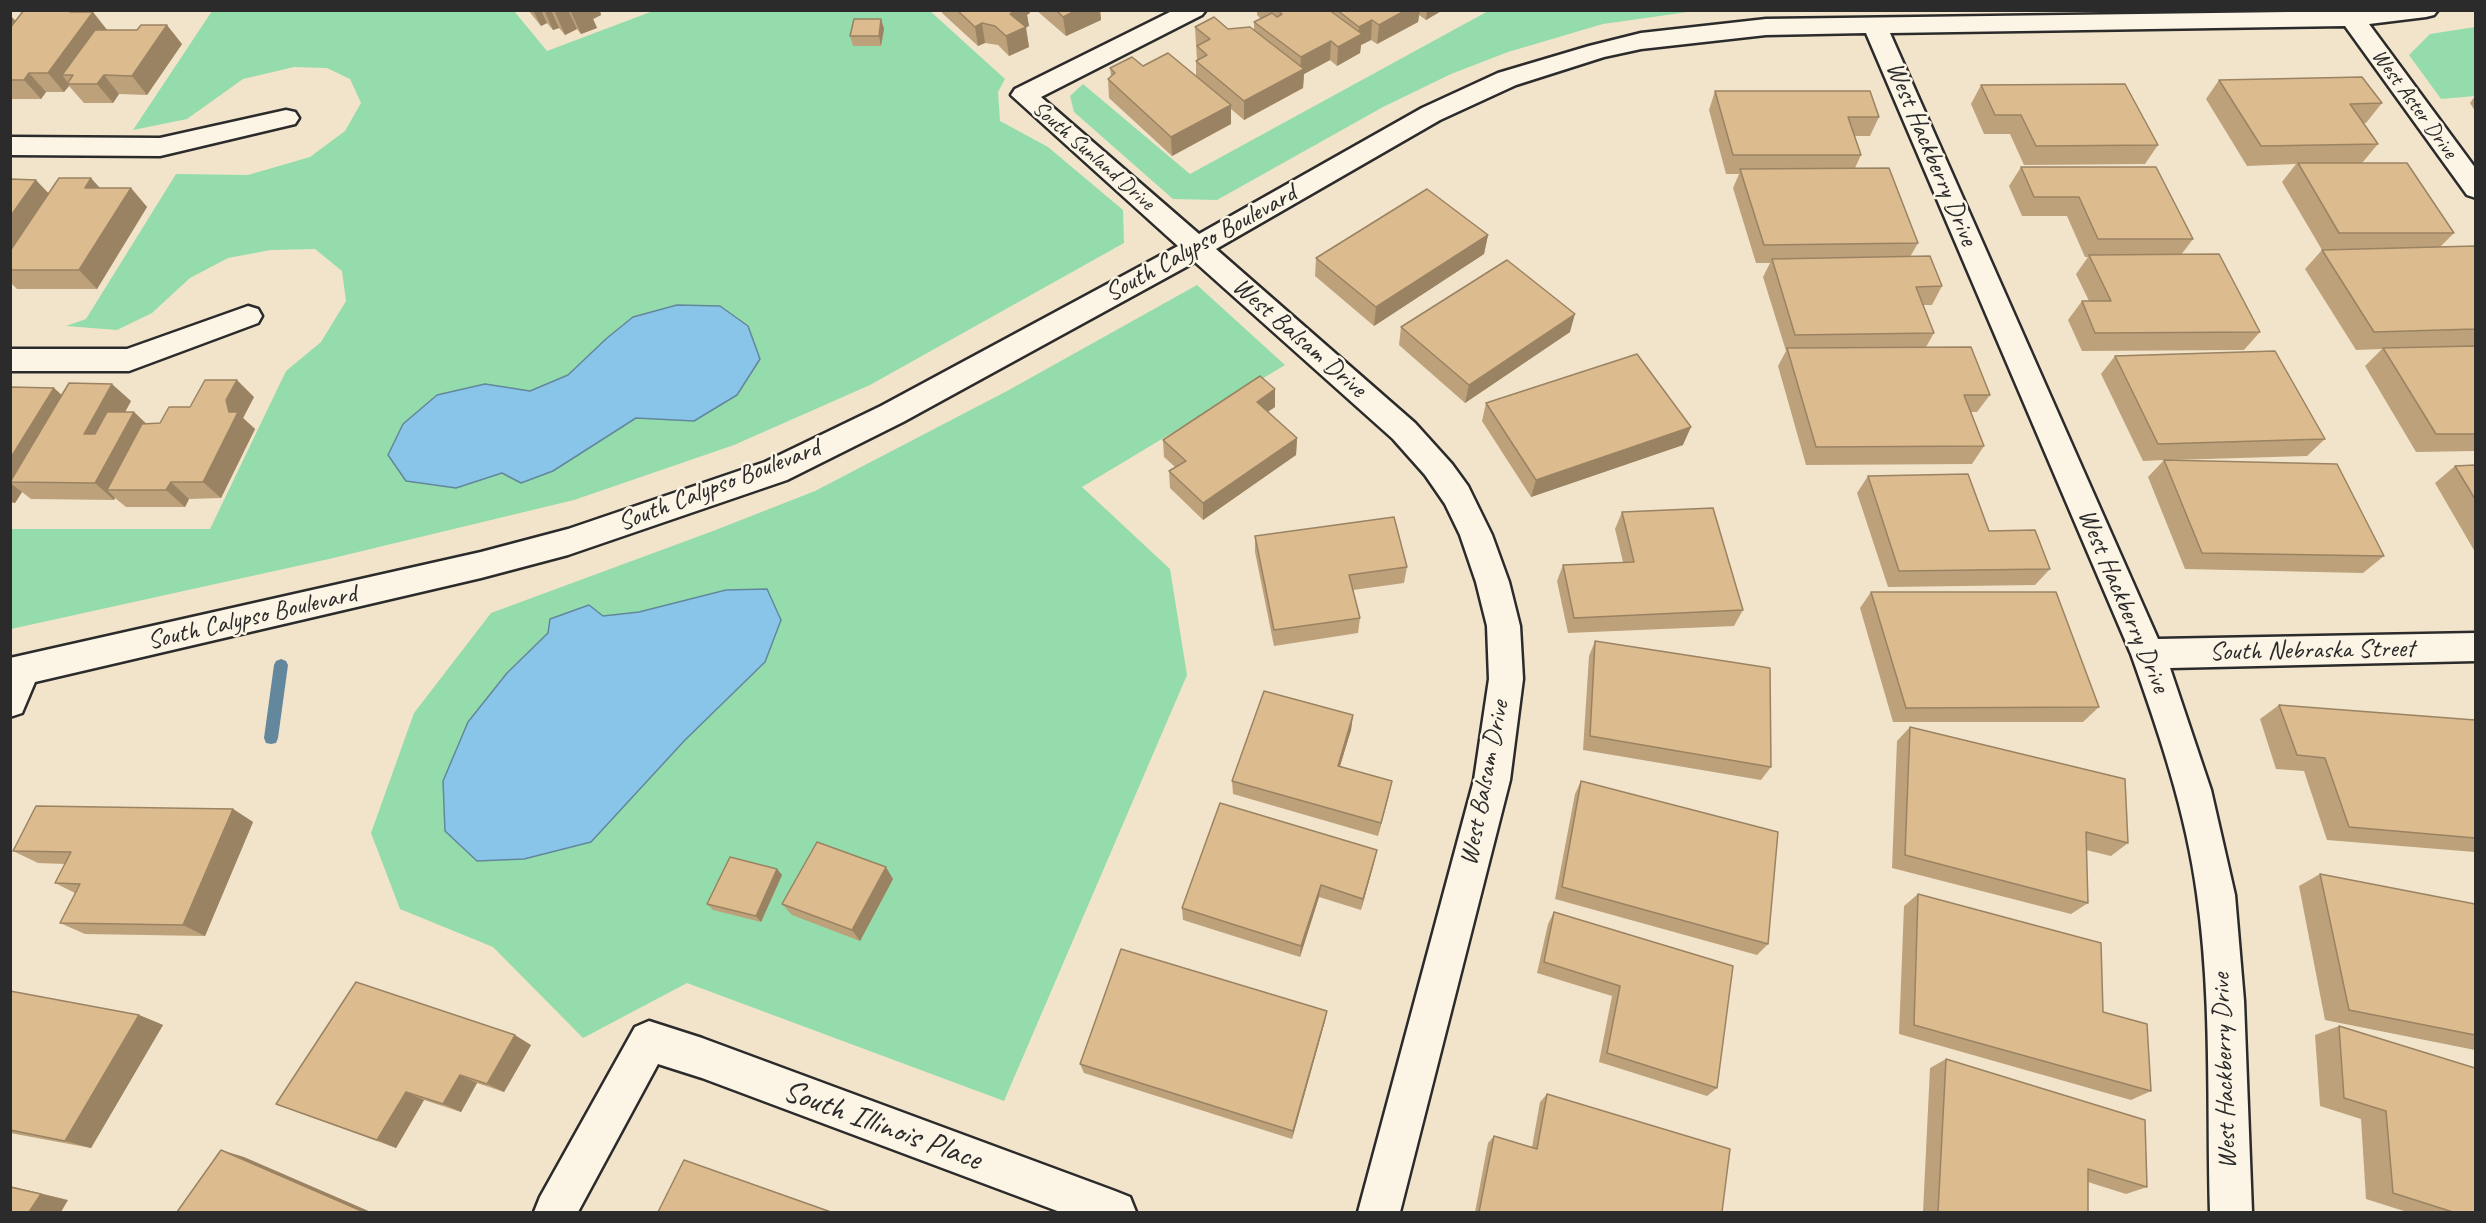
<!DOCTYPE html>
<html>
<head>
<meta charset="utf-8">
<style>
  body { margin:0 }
  #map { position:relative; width:2486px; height:1223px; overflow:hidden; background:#f2e4cb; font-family:Caveat,sans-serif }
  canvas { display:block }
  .frame { position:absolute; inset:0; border:12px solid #2b2b2b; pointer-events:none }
</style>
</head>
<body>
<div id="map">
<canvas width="2486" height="1223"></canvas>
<div class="frame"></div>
</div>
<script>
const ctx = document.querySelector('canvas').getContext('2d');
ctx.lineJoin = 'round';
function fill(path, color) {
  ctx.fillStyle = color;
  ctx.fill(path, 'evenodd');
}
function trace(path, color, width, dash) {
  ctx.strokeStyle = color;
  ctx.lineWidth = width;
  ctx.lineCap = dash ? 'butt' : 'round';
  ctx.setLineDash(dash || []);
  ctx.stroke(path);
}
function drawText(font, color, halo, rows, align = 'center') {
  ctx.font = font + ' Caveat,sans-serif';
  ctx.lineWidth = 5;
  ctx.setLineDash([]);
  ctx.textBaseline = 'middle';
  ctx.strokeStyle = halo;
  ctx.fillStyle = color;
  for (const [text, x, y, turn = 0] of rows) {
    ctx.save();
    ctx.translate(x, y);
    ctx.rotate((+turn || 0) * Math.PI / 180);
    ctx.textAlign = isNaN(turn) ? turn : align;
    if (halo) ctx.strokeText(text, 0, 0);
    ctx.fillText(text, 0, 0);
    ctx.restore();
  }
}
fill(new Path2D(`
  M1490,10L1695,11L1603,24L1508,52L1451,74L1383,107L1217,200L1173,199L1074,112L1070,96L1083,84L1190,174Z
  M212,11H514L547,51L653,11H930L1005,79L998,92L1000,121L1048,147L1123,210L1124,243L870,385L734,445L574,500L329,559L11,629L10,529H210L286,371L321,342L346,301L342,271L315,249L271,250L228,258L190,278L152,313L117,330L66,326L86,319L176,174L248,175L310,157L345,131L361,103L350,79L327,68L294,67L243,79L187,119L133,130Z
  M2475,27V96L2441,99L2409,55L2430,34Z
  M1197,285L1285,365L1082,487L1170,569L1187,675L1004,1101L687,983L583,1038L493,947L400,909L371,833L414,713L491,613L713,531L815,491L1007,391Z`), '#94dcab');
const water = new Path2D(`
  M677,305L720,306L748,326L760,359L737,395L694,421L636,418L553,471L521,483L502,473L456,488L406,481L388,455L403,424L437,395L485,384L530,391L568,375L607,338L633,317Z
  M767,589L781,620L765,662L685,740L591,842L524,859L477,861L445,831L443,781L468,722L507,673L548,633L550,619L589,605L603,616L639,612L726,590Z`);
fill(water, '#89c5e8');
trace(water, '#63879c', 1.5);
fill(new Path2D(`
  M281,659L286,661L288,665L278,738L276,743L271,744L266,743L264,738L274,665L276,661Z`), '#63879c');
const minor = new Path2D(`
  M1174,10H1206L1202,15L1041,97L1199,234L1422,108L1498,73L1589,46L1641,33L1766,19L2438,10L2434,15L2426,17L2369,24L2476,169V198L2467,195L2345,26L1890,33L2158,639L2476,633V661L2170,668L2211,790L2235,895L2244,1001L2252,1212H2210C2207,1107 2212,999 2197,894C2186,812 2159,733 2131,654L1866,33L1766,35L1641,49L1604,57L1516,85L1440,120L1216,249L1415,423L1452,464L1468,486L1492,535L1509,582L1520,626L1523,679L1510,780L1400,1212H1358L1474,780L1489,679L1487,626L1476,582L1460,535L1445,504L1425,475L1393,439L1195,262L903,422L787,480L568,555L481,578L35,682L22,713L10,717V658L481,552L568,529L765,462L881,406L1178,246L1011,95L1015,89Z
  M286,110L295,112L299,118L295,124L160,156L10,155V137L160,138Z
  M248,306L258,309L262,316L258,323L129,371H10V349H127Z
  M649,1021L702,1038L1115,1191L1130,1197L1136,1212H1060L702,1078L658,1064L578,1212H534L540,1197L635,1027Z`);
trace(minor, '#2b2b2b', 5);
fill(minor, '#fcf5e5');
fill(new Path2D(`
  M24,10H83L107,30L182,44L147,95L119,94L113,103H84L69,86L64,92H46L41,99H10V15L16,21Z
  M528,10H601L600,11L601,15L593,19L597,28L581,34L577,29L565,35L559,28L553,30L547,23L541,26Z
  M942,10H1030V13L1027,15L1029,26L1025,27L1029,47L1009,56L998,45L985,43L978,46L942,13Z
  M1036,10H1100L1101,20L1066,36Z
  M1257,10H1443L1426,20L1419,15L1418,22L1377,44L1371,40L1361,45L1360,53L1337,66L1330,60L1304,74L1303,88L1244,120L1231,109V124L1172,156L1109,98L1108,79L1111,76L1110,68L1143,66L1196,77V61H1197L1195,27L1254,31V22L1261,19L1257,15Z
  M881,19L884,29L881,46H853L850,36Z
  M2219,80L2382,103L2366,123H2363L2378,144L2362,163L2454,233L2440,247L2475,246V451L2416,452L2365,366L2382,349L2356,350L2305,269L2322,250L2282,182L2296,164L2247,166L2206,99Z
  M1981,85L2158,145L2145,164L2024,165L2010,134H1984L1971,104Z
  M1715,91L1879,117L1870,136H1855L1861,155L1855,168L1918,243L1910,257L1942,286L1932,305H1923L1934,333L1926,347L1990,395L1977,412H1971L1984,446L1972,464L1806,465L1778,366L1786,351L1763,277L1770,263H1756L1733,188L1739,174H1726L1709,110Z
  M2475,96V111L2470,103Z
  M2021,167L2193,239L2181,255L2260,332L2244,350L2082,351L2068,320L2082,301H2089L2076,274L2088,257H2085L2067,216H2022L2009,186Z
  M10,179L49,193L100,188H131L147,207L97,289H17L10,282Z
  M1488,235L1484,254L1374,326L1315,276L1316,258Z
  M1401,327L1570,332L1465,403L1399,345Z
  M2115,356L2325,439L2307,456L2171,460L2384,556L2363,573L2185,569L2148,477L2164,460L2143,461L2101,374Z
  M10,387L62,395L131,401L125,412H134L146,424L160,423L190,407L254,397L243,418L255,429L221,498L189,499L185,507H126L115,498L114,500L31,499L22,492L15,503H10Z
  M1275,389V407L1268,412L1297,438L1296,455L1203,520L1170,488L1169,471L1175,467L1164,457L1163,440Z
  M1486,403L1683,445L1531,497L1482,421Z
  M2475,465V552L2435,483L2455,466Z
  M1868,476L1989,531L2050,569L2035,585L1888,587L1857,493Z
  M1622,512L1743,610L1734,626L1568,633L1557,581L1563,565L1623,562L1615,529Z
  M1255,536L1407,567L1404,583L1353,590L1360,618L1358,633L1274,646L1255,552Z
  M1871,592L2099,707L2083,722H1893L1860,608Z
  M1595,641L1771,767L1761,780L1583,750L1589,656Z
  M2279,705L2475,720V852L2327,840L2304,771L2276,769L2260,719Z
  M1353,715L1351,730L1340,766L1389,795L1378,836L1233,794L1232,781Z
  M1910,727L2128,843L2111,856L2086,850L2088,903L2071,914L1892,868L1897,741Z
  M1581,781L1768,944L1757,955L1555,899L1575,794Z
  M233,809L253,822L205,936L85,934L60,923L75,893L55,883L65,864L38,863L13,851Z
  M1374,863L1361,910L1319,897L1300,957L1183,920L1182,908Z
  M777,869L782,875L761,922L713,910L707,904Z
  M2320,874L2475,904V1050L2325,1020L2299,886Z
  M893,879L860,941L792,915L782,904Z
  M1918,894L2103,1012L2151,1091L2131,1100L1899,1034L1904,906Z
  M1554,912L1717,1088L1707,1096L1599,1062L1612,996L1537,973L1548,924Z
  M10,991L139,1015L163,1025L91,1148L10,1133Z
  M1327,1011L1325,1021L1292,1139L1084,1073L1080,1064Z
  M2339,1026L2475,1212H2407L2366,1199L2361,1119L2320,1106L2315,1035Z
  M531,1045L504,1092L477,1083L461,1112L424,1100L396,1148L297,1112Z
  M1946,1059L2147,1187L2126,1194L2088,1182V1212H1923L1930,1068Z
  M1547,1094L1722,1212H1475L1488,1143L1494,1136L1532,1147L1540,1102Z`), '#bda17a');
fill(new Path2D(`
  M71,10H83L89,17L93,12L108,31L73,75H62L69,84H67L69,86L64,92L48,73Z
  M533,10H541L547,23L541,26Z
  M544,10H551L559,28L553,30Z
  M554,10H568L577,29L565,35Z
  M570,10H601L600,11L601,15L593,19L597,28L581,34Z
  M1017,10H1030V13L1027,15L1029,26L1013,33L1010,14Z
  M1077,10H1100L1101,20L1066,36L1063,17Z
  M1406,10H1420L1418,22L1377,44L1379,25Z
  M1427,10H1443L1426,20Z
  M10,15L24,32L10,50Z
  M881,19L884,29L881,46L879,36Z
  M1372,20L1371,40L1361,45L1360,53L1337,66L1338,47L1358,36L1359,27Z
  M982,23L985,43L978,46L975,27Z
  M167,25L182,44L147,95L132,76Z
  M1026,27L1029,47L1009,56L1006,36Z
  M1331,41L1330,60L1304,74L1303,88L1244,120V101L1300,71L1301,57Z
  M29,73L46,92L41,99L24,80Z
  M104,75L119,94L113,103L97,84Z
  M1231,105V124L1172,156L1171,137Z
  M91,178L108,197L85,188Z
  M36,180L54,199L10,263V217Z
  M131,188L147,207L97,289L79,270Z
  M1488,235L1484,254L1374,326L1376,307Z
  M1575,314L1570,332L1465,403L1469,385Z
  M237,380L254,397L243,418L255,429L221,498L203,482L229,412L226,400Z
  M112,384L131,401L104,451L84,434Z
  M54,388L74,406L10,482V459Z
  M1275,389V407L1256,419L1257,402Z
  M134,412L152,429L107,490L115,498L114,500L95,483Z
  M1691,427L1683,445L1531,497L1536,480Z
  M1297,438L1296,455L1203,520V503Z
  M171,482L189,499L185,507L166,490Z
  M10,483L22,492L15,503L10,500Z
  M1353,715L1351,730L1336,779L1338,766Z
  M1392,781L1389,795L1378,836L1381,823Z
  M233,809L253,822L205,936L183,925Z
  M1377,850L1374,863L1361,910L1363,899Z
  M886,867L893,879L860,941L852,930Z
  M777,869L782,875L761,922L756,916Z
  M1321,885L1319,897L1300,957L1301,946Z
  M1327,1011L1325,1021L1292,1139L1293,1131Z
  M139,1015L163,1025L91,1148L65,1141Z
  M515,1035L531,1045L504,1092L487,1084Z
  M460,1075L477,1083L461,1112L443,1104Z
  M406,1092L424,1100L396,1148L377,1140Z
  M221,1150L244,1157L371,1212H364Z
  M10,1186L68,1200L61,1212H29Z`), '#9a8363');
const building = new Path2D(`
  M24,10H71L70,12H93L48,73H29L24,80H10V28Z
  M957,10H1017L1010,14L1026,27L1006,36L995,26L982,23L975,27Z
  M1056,10H1077L1063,17Z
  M1277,10H1329L1362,34L1338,47L1331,41L1301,57L1254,22L1272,13L1277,17L1282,14Z
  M1337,10H1406L1379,25L1372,20L1359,27Z
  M1214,17L1228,29L1250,27L1304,69L1244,101L1196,61L1207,55L1197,46L1210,39L1195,27Z
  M854,19H881L879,36H850Z
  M141,25H167L132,76L104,75L97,84H67L73,75H62L95,30H137Z
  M1168,53L1231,105L1171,137L1108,79L1115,73L1110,68L1132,57L1143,66Z
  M2362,77L2382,103L2350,104L2378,144L2261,146L2219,80Z
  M2125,84L2158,145L2036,146L2021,115H1995L1981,85Z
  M1715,91H1870L1879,117H1848L1861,155H1733Z
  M2298,163H2407L2454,233H2339Z
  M2021,167H2156L2193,239H2098L2079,197H2034Z
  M1889,168L1918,243L1764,245L1740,169Z
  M59,178H91L85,188H131L79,270H10V251Z
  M10,179L36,180L10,217Z
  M1427,189L1488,235L1376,307L1316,258Z
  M2475,246V329L2374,332L2322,250Z
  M2219,254L2260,332L2095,333L2082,301H2111L2089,255Z
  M1930,256L1942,286L1916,287L1934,333L1795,335L1772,259Z
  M1507,260L1575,314L1469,385L1401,327Z
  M2475,346V434H2436L2383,348Z
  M1971,347L1990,395H1964L1984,446L1816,447L1787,348Z
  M2275,351L2325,439L2158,444L2115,356Z
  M1637,354L1691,427L1536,480L1486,403Z
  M1260,376L1275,389L1257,402L1297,438L1203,503L1169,471L1186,461L1163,440Z
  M205,380H237L226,400L229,412H238L203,482H171L166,490H107L142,424L160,423L169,407H190Z
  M69,383L112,384L84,434H95L107,412H134L95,483L10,482Z
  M10,387L54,388L10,459Z
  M2164,460L2337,464L2384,556L2202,553Z
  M2475,465V499L2455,466Z
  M1968,474L1989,531L2035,530L2050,569L1899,571L1868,476Z
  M1713,508L1743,610L1574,618L1563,565L1634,562L1622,512Z
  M1394,517L1407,567L1349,575L1360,618L1274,630L1255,536Z
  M1871,592H2056L2099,707L1906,708Z
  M1595,641L1770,668L1771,767L1590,736Z
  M1264,691L1353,715L1338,766L1392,781L1381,823L1232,781Z
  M2279,705L2475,720V838L2349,827L2325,758L2297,755Z
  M1910,727L2125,779L2128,843L2086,832L2088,903L1905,855Z
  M1581,781L1778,832L1768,944L1562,887Z
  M1220,803L1377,850L1363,899L1321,885L1301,946L1182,908Z
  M36,806L233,809L183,925L60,923L80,884L55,883L71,852L13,851Z
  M817,842L886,867L852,930L782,904Z
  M730,857L777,869L756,916L707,904Z
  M2320,874L2475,904V1035L2349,1010Z
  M1918,894L2101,943L2103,1012L2147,1024L2151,1091L1914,1025Z
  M1554,912L1733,966L1717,1088L1607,1053L1620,986L1544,962Z
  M1121,949L1327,1011L1293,1131L1080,1064Z
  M356,982L515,1035L487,1084L460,1075L443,1104L406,1092L377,1140L276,1104Z
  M10,991L139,1015L65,1141L10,1130Z
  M2339,1026L2475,1068V1212H2453L2393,1193L2386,1111L2344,1098Z
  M1946,1059L2145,1120L2147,1187L2088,1169V1212H1938Z
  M1547,1094L1730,1149L1722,1212H1479L1494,1136L1537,1149Z
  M221,1150L364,1212H177Z
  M684,1160L831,1212H658Z
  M10,1187L41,1194L29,1212H10Z`);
fill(building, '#dcbb8e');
trace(building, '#9a8363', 1.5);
drawText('22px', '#2b2b2b', '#fcf5e5', [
  ["West Aster Drive",2414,104,54],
  ["South Sunland Drive",1093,156,41]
]);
drawText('26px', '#2b2b2b', '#fcf5e5', [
  ["West Hackberry Drive",1931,154,67],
  ["South Calypso Boulevard",1201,244,-29],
  ["West Balsam Drive",1299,338,41],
  ["South Calypso Boulevard",719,486,-21],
  ["West Hackberry Drive",2123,601,67],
  ["South Calypso Boulevard",252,618,-13],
  ["South Nebraska Street",2312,651,-1],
  ["West Balsam Drive",1485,783,-79],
  ["West Hackberry Drive",2225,1071,-92]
]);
drawText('32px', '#2b2b2b', '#fcf5e5', [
  ["South Illinois Place",882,1126,20]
]);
</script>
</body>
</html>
